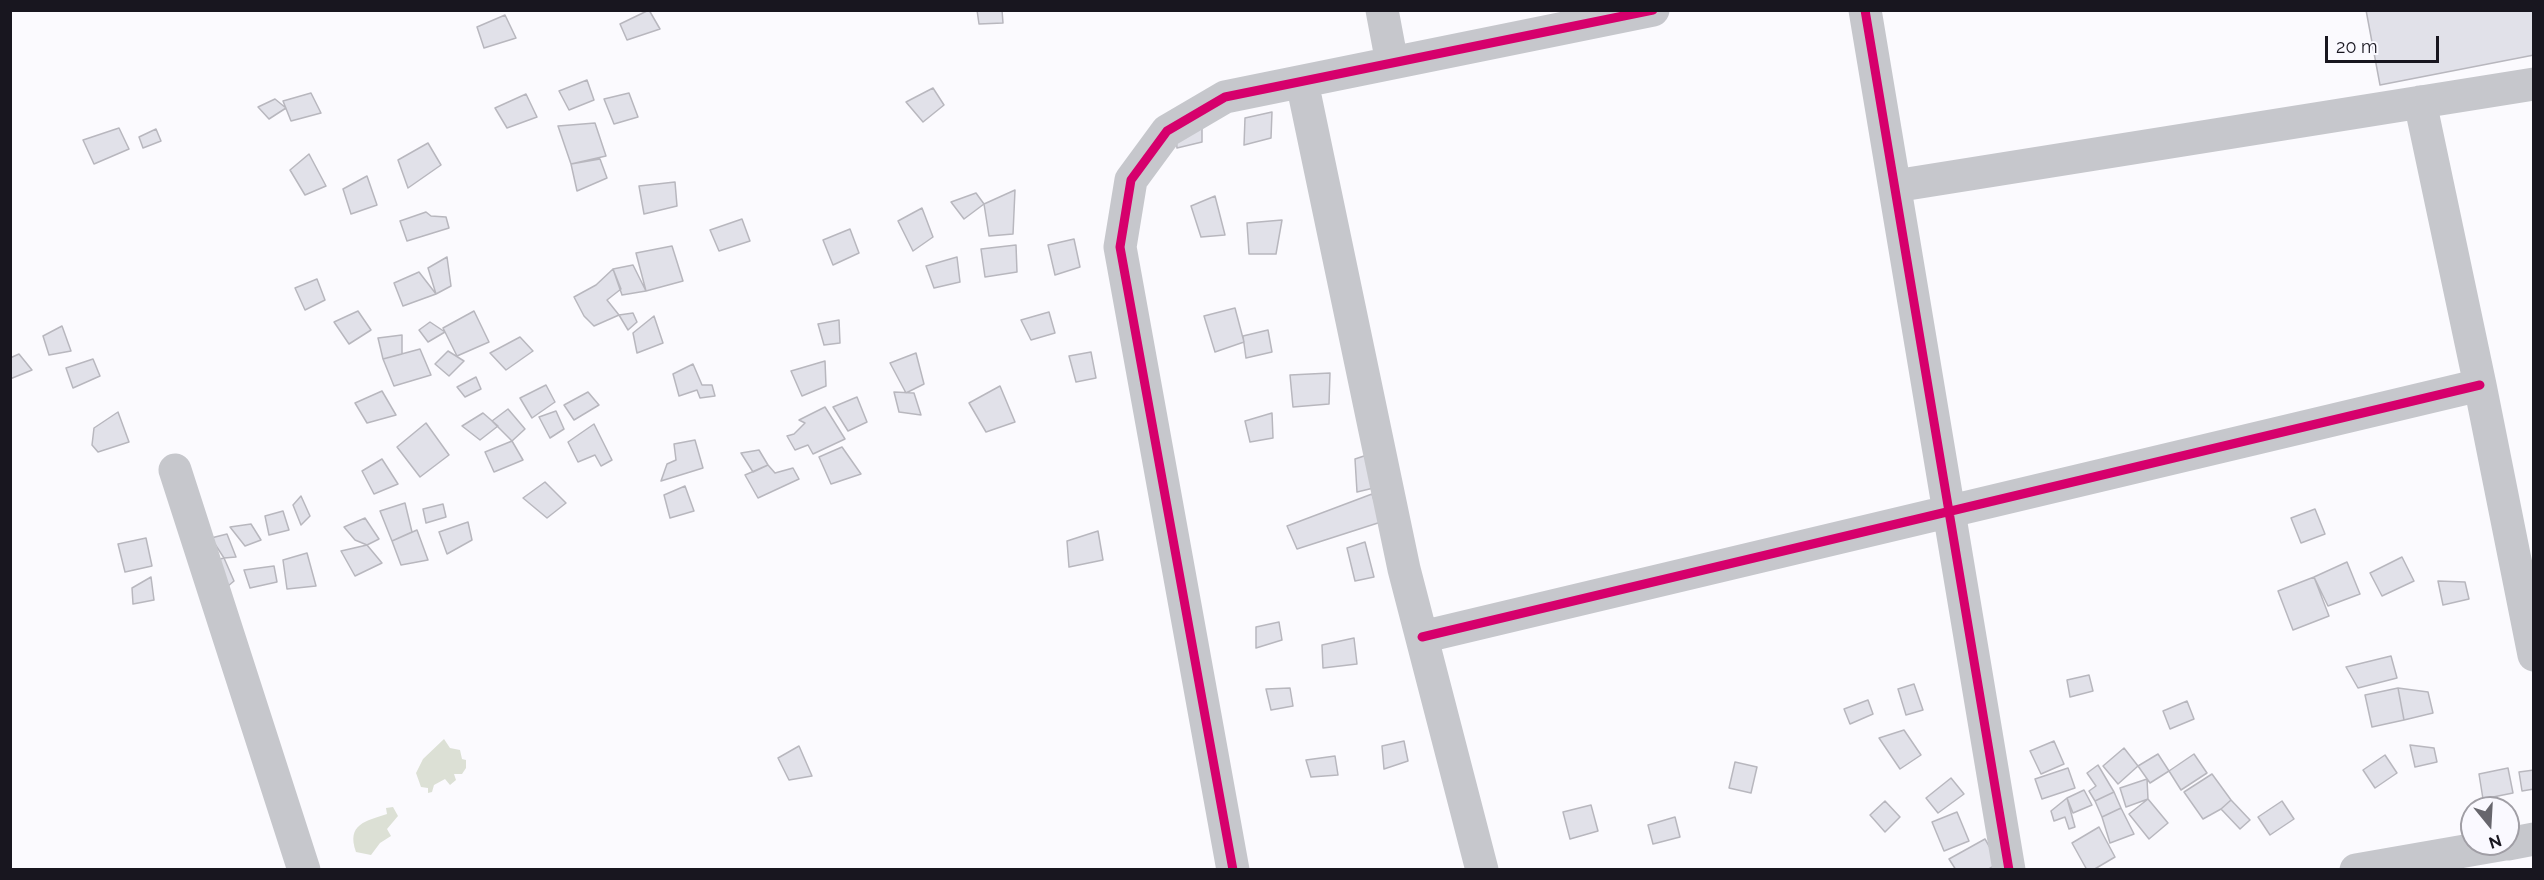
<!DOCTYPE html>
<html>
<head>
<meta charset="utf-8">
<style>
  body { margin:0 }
  #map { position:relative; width:2544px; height:880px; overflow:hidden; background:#fbfafe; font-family:Raleway,sans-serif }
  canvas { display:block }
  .frame { position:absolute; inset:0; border:12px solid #18161f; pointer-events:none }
  .north { position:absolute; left:2460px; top:796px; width:60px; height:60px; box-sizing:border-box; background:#faf9ff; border:2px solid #a09ea5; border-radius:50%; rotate:162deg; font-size:16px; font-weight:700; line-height:24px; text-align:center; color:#18161f }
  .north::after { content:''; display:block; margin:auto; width:21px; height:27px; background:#67666d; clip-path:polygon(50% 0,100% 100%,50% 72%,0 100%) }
  .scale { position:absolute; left:2325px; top:36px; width:114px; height:27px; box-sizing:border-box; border:3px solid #18161f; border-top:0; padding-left:8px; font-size:18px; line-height:21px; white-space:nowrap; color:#18161f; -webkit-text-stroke:4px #faf9ff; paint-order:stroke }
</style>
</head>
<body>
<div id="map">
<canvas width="2544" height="880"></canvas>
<div class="frame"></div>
<div class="north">N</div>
<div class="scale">20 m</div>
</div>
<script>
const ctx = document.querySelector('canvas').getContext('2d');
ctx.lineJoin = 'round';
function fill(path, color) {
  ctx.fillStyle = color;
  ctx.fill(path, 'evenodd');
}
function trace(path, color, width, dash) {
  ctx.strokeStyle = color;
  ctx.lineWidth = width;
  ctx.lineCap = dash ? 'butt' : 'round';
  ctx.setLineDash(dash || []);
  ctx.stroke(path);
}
fill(new Path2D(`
  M444,739L450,748L460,750L462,759L466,760V768L462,774H454L456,780L450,785L445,779L434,785L432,792L428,793V788L421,787L416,773L423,759Z
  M393,807L398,816L387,829L391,836L380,843L371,855L356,852C346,824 366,821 387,814L386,808Z`), '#dce0d5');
const building = new Path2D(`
  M649,10L660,29L627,40L620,24Z
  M977,10H1002L1003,23L979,24Z
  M2366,10H2534V55L2380,85Z
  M505,15L516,38L484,48L477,27Z
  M587,80L594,100L569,110L559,91Z
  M933,88L944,105L923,122L906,102Z
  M311,93L321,113L291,121L283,101Z
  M629,93L638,117L614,124L604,99Z
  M526,94L537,117L507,128L495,108Z
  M275,99L286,108L269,119L258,107Z
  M1272,112L1271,138L1244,145L1245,118Z
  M1202,121V142L1177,148L1175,126Z
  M595,123L606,156L571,164L558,126Z
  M119,128L129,149L94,164L83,140Z
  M156,129L161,141L143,148L139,137Z
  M428,143L441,165L408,188L398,160Z
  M309,154L326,186L305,195L290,170Z
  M600,159L607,178L577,191L571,164Z
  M367,176L377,205L351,214L343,189Z
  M675,182L677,206L644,214L639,186Z
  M1015,190L1013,234L989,236L984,204Z
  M976,193L984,204L964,219L951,202Z
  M1215,196L1225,235L1201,237L1191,206Z
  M922,208L933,237L913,251L898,221Z
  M426,212L431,216L446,217L449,228L407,241L400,221Z
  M742,219L750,241L719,251L710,230Z
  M1282,220L1276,254H1249L1247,223Z
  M850,229L859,253L833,265L823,240Z
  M1074,239L1080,267L1055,275L1048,245Z
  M1016,245L1017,272L985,277L981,249Z
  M672,246L683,281L646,291L636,253Z
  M447,257L451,286L436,294L428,268Z
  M957,257L960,282L934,288L926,266Z
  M633,265L646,291L622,295L613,269Z
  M613,269L621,289L607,300L619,315L594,326L584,316L574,297L596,285Z
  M419,272L436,294L403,306L394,283Z
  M317,279L325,300L305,310L295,288Z
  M1235,308L1244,342L1215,352L1204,316Z
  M358,311L371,330L349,344L334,322Z
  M474,311L489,342L457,356L443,328Z
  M1049,312L1055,333L1031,340L1021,320Z
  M633,313L637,322L628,330L619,315Z
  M654,316L663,343L637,353L633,333Z
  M839,320L840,343L824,345L818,324Z
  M430,322L445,332L428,342L419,330Z
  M62,326L71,351L49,355L43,336Z
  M1268,330L1272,352L1246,358L1243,336Z
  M402,335V354L383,359L378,338Z
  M520,337L533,351L506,370L490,353Z
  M420,349L431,375L394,386L383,359Z
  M448,351L464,361L449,376L435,364Z
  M1091,352L1096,378L1076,382L1069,356Z
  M916,353L924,384L906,393L890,363Z
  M19,354L32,370L10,379V358Z
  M93,359L100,376L73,388L66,368Z
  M825,361L826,386L802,396L791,371Z
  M693,364L702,385H712L715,396L700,398L697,390L679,396L673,374Z
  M1330,373L1329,404L1293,407L1290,375Z
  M476,377L481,389L465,397L457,387Z
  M546,385L555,402L532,418L520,398Z
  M1000,386L1015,422L986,432L969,403Z
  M382,391L396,415L367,423L355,403Z
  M588,392L599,405L574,420L564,405Z
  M894,392L914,393L921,415L899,412Z
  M857,397L867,422L848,431L833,407Z
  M825,407L845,439L813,454L808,445L795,450L787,436L794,434L805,423L799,420Z
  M508,409L525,429L512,441L492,421Z
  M556,411L564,429L550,438L539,417Z
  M118,412L129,442L98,452L92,445L94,428Z
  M483,413L498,426L480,440L462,426Z
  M1272,413L1273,438L1250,442L1245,421Z
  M426,423L449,455L420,477L397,447Z
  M594,424L612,460L601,466L595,455L578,462L568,442Z
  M695,440L703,468L661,481L667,464L676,460L674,444Z
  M512,441L523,460L494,472L485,452Z
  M842,447L861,474L831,484L819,457Z
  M759,450L768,465L753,472L741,453Z
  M1373,453L1386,485L1357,492L1355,459Z
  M382,459L398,484L374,494L362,471Z
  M768,465L775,473L793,468L799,479L758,498L745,475Z
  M545,482L566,503L547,518L523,498Z
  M685,486L694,511L670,518L664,495Z
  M1372,494L1381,522L1297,549L1287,526Z
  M301,496L310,516L301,525L293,505Z
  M405,503L412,532L392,541L380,511Z
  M443,504L446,517L426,523L423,509Z
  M2315,509L2325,534L2301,543L2291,518Z
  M283,511L289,530L269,535L265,516Z
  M365,518L379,539L367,545L355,540L344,527Z
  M468,522L472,540L447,554L439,532Z
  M251,524L261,540L245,546L230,527Z
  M417,530L428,560L401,565L392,541Z
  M1098,531L1103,560L1069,567L1067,541Z
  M227,534L236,557L224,558L211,538Z
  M146,538L152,566L125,572L118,544Z
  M1365,542L1374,577L1355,581L1347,548Z
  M367,545L382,563L355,576L341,551Z
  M307,553L316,586L287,589L283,560Z
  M2402,557L2414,581L2382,596L2370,573Z
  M224,558L234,581L221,592L204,563Z
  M2347,562L2360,594L2328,606L2314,577Z
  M274,566L277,582L250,588L244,570Z
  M151,577L154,600L133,604L132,588Z
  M2314,577L2329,616L2293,630L2278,591Z
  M2438,581L2465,582L2469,599L2443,605Z
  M1279,622L1282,640L1256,648V627Z
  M1354,638L1357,664L1323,668L1322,645Z
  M2391,656L2397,678L2358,688L2346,667Z
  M2089,675L2093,691L2070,697L2067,680Z
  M1914,684L1923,710L1906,715L1898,689Z
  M1290,688L1293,706L1271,710L1266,689Z
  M2398,688L2428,692L2433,713L2404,720Z
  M2398,688L2404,720L2372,727L2365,695Z
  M1868,700L1873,714L1850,724L1844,709Z
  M2187,701L2194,719L2170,729L2163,711Z
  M1904,730L1921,755L1900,769L1879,738Z
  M1404,741L1408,761L1384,769L1382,746Z
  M2054,741L2064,764L2041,774L2030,751Z
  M2410,745L2434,748L2437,762L2415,767Z
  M799,746L812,776L789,780L778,758Z
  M2124,748L2138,766L2118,784L2103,766Z
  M2158,754L2169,771L2150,783L2138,766Z
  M2194,754L2207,773L2181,790L2169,771Z
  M2385,755L2397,773L2375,788L2363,770Z
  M1335,756L1338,775L1311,777L1306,760Z
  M1735,762L1757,767L1751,793L1729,788Z
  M2098,765L2114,792L2095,801L2089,791L2096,786L2087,773Z
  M2068,768L2075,788L2042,799L2035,779Z
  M2508,768L2513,793L2483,799L2479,774Z
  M2534,770V789L2522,791L2519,772Z
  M2212,774L2231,800L2221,809L2203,819L2184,792Z
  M1951,778L1964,794L1938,813L1926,798Z
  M2147,779L2148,799L2126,807L2120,788Z
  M2084,790L2092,805L2073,813L2067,798Z
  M2114,792L2121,808L2102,817L2095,801Z
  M2067,798L2075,827L2069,829L2065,817L2054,821L2051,811Z
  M2148,799L2168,823L2149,839L2129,814Z
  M2231,800L2250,820L2240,829L2221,809Z
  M1885,801L1900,817L1885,832L1870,815Z
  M2282,801L2294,819L2270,835L2258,817Z
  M1591,805L1598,831L1570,839L1563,812Z
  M2121,808L2134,834L2110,843L2102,817Z
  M1957,812L1969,841L1944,851L1932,822Z
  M1675,817L1680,837L1653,844L1648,825Z
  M2099,827L2115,857L2093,870H2087L2072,843Z
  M1985,839L1999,863L1987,870H1956L1949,859Z`);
fill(building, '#e1e1e9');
trace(building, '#b8b7be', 1.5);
trace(new Path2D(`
  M1382,10L1392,63
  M1865,10L2009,870
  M1302,82L1404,569L1482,870
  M2420,102L2480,385L2534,655
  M1895,186L2534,84
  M175,470L304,870
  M1422,637L2480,385
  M2508,844L2534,839
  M1233,870L1120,247L1131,180L1167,131L1225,97L1653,10
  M2356,870L2505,844`), '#c6c7cc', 33);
trace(new Path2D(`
  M1865,10L2009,870
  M1422,637L2480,385
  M1233,870L1120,247L1131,180L1167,131L1225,97L1653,10`), '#d6006c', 9);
</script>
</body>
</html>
